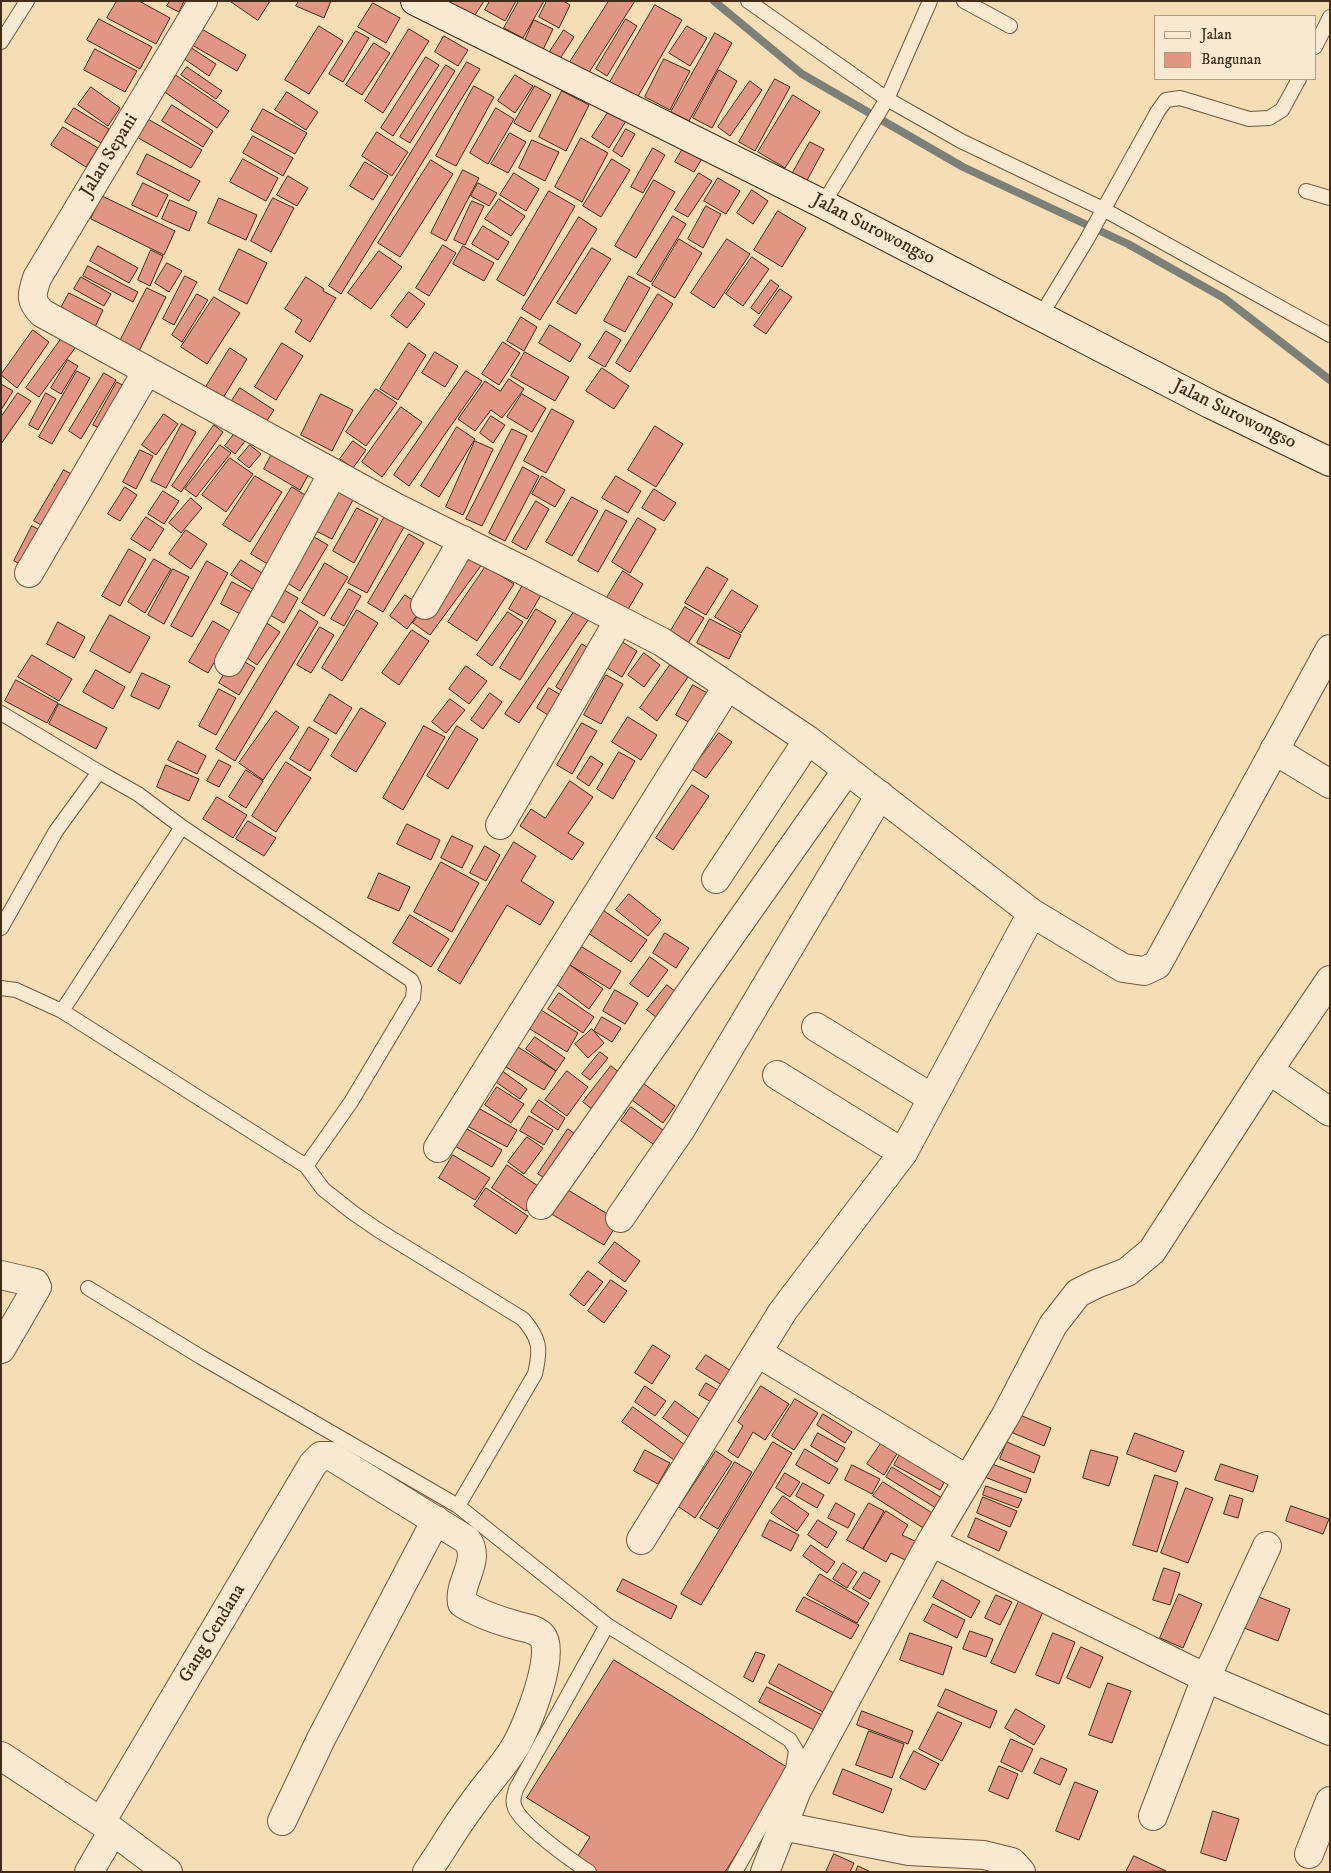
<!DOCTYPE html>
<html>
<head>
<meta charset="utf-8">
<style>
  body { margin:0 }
  #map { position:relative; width:1331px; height:1873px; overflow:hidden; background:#f5ddb6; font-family:"IM FELL DW Pica",serif }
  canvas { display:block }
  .frame { position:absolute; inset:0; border:2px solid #422b17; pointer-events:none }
  .legend { position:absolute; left:1154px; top:15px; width:162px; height:65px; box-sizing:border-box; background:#f8e9d0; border:1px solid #af9d86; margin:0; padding:6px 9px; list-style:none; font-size:15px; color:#422b17 }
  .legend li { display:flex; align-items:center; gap:10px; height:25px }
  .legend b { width:25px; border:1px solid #af9d86 }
</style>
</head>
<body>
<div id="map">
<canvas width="1331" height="1873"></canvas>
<div class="frame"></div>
<ul class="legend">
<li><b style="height:6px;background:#f8e9d0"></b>Jalan</li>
<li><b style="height:14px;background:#e19583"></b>Bangunan</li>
</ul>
</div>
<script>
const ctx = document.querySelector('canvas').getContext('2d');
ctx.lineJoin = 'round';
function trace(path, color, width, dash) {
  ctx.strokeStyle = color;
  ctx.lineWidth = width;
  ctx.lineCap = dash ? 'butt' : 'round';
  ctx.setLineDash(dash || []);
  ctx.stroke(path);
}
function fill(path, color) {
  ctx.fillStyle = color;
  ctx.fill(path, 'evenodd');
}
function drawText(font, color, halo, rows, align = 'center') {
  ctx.font = font + ' "IM FELL DW Pica",serif';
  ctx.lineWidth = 4;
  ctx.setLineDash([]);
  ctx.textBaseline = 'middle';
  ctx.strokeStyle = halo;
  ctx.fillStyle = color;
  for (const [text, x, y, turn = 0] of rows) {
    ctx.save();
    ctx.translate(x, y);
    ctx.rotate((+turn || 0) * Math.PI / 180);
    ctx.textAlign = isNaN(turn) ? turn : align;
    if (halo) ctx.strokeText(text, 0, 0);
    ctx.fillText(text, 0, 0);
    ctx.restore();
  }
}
trace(new Path2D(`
  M714,1L802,74L963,167L1128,244L1224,298L1330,380`), '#7c8079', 8);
const building = new Path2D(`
  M117,1H139L170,18L156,44L107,18Z
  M170,1H184L179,12L167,6Z
  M230,1H270L258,20Z
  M299,1H331L324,18L296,6Z
  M451,1H484L473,18L450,3Z
  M490,1H516L505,21L485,10Z
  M519,1H544L523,38L504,28Z
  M547,1H563L570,5L559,28L539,17Z
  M609,1H635L588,74L570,62Z
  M373,3L400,18L386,43L358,27Z
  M655,5L682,20L637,98L610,82Z
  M99,19L152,47L140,69L87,40Z
  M626,19L637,26L607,76L596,69Z
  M534,20L553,29L541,54L523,45Z
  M195,25L246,55L237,71L185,41Z
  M319,26L343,41L309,94L285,80Z
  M687,26L707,38L690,66L669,53Z
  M409,29L429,41L383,113L365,101Z
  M564,30L574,37L559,60L549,53Z
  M356,31L369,38L343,82L329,74Z
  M715,33L732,43L689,121L671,112Z
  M444,36L468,50L458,66L435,52Z
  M374,43L390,53L362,95L346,85Z
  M190,47L216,64L209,76L183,58Z
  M95,49L137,71L125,92L84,70Z
  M426,57L439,65L393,136L381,128Z
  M664,59L690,71L670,110L645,97Z
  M467,62L480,69L341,294L329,286Z
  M446,65L455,71L410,143L400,137Z
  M187,67L222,91L216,99L181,75Z
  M719,70L737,81L712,128L693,118Z
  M174,74L229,111L217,128L163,91Z
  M515,75L533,86L515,113L498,101Z
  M775,79L790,87L755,151L739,142Z
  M750,81L762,90L730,136L718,127Z
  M474,86L494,97L456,166L436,156Z
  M535,86L551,95L530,132L514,123Z
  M91,87L120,108L108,126L78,105Z
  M562,91L589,105L566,151L539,137Z
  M287,92L318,112L306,130L275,110Z
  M793,95L820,112L785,168L758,152Z
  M172,105L213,131L203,147L162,121Z
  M74,108L109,129L101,143L65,122Z
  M496,108L514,119L488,164L470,153Z
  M263,109L307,133L295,154L251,130Z
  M609,111L626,121L609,148L592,137Z
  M146,118L202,150L191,168L135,136Z
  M63,127L98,148L86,167L51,145Z
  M626,129L635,134L622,157L613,151Z
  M377,132L408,152L392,176L362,156Z
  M510,133L526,142L508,173L491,164Z
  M253,136L293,158L283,176L243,153Z
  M581,138L608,153L582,202L555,187Z
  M532,140L559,152L545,181L519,168Z
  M810,142L824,149L805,184L791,176Z
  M685,145L704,155L694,172L675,162Z
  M653,148L665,155L643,193L631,187Z
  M147,154L200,181L189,201L137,174Z
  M243,159L278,178L266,201L230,182Z
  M612,159L630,170L601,217L583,206Z
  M431,160L453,174L400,257L378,243Z
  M365,162L388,176L373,200L350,186Z
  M463,170L479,178L446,241L431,233Z
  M514,173L539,189L526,211L500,195Z
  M699,173L712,181L688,217L675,210Z
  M288,176L308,188L297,206L277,195Z
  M718,178L740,191L726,214L704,201Z
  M654,180L675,192L636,258L615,246Z
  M143,183L168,195L157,217L132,205Z
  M478,183L497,193L489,206L471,196Z
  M752,190L768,201L753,224L737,213Z
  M549,191L575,206L524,296L497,280Z
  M102,196L175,231L164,255L91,219Z
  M219,198L257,215L246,240L208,223Z
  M273,198L294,208L271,252L251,241Z
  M499,199L525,216L511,236L485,219Z
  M170,200L197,212L189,231L162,219Z
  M472,201L484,206L465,245L454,240Z
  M706,206L721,214L703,248L688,239Z
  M778,211L806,228L782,267L754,250Z
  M673,216L686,224L651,282L637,274Z
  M579,217L597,229L540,320L522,309Z
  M483,226L509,242L498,260L472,244Z
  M679,239L702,253L675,298L652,285Z
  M727,239L750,254L714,308L691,293Z
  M443,245L456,253L429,296L416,288Z
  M98,246L138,268L129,283L90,261Z
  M463,246L494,263L484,281L453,264Z
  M592,248L611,259L576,314L557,303Z
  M239,249L267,263L247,304L219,290Z
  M151,250L163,256L150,286L138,280Z
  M379,251L402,267L371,309L348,293Z
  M752,257L769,269L743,306L726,294Z
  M167,263L182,271L169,292L155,283Z
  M88,266L138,292L133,302L83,276Z
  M185,276L197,282L174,325L163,319Z
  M629,276L650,288L625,332L604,321Z
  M81,277L111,294L104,306L74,289Z
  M306,277L324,289L323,291L336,298L310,342L295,332L302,320L285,309Z
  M771,280L779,286L759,314L751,308Z
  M147,288L166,297L139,351L120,341Z
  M780,289L792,297L766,334L754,326Z
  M409,292L425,304L407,328L391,316Z
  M69,293L103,310L95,327L60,310Z
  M197,294L208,300L182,342L172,335Z
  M658,294L673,304L630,372L616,363Z
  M214,297L240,313L207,364L181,347Z
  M521,317L537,327L524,351L507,341Z
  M550,325L581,344L570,362L539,343Z
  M33,330L49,342L17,388L1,375Z
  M606,331L621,340L605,367L589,358Z
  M64,335L78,344L39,397L26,388Z
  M503,342L520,353L499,385L482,374Z
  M282,343L303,356L276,400L255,387Z
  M409,343L426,355L398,400L380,389Z
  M230,348L247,359L223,398L206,387Z
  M435,352L458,366L445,387L422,373Z
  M525,352L569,377L555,401L511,376Z
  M68,360L78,366L61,394L51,388Z
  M602,368L629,386L614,409L586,391Z
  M77,371L90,378L52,444L39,437Z
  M466,371L482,381L409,486L394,475Z
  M104,373L116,380L81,439L69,431Z
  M509,379L524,389L502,418L491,410L475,431L458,419L485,381L500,391Z
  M117,382L133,391L109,433L93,425Z
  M1,384L13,391L1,410Z
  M240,388L274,410L262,428L228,407Z
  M376,389L397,403L366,446L346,432Z
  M18,393L31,401L1,444V417Z
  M46,393L56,399L38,430L29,425Z
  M321,394L353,410L332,451L301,435Z
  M522,394L546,408L532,432L507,417Z
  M401,407L422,422L382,477L362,462Z
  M552,409L574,421L546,473L524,461Z
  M164,414L178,424L156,455L142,445Z
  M491,416L505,425L493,443L480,433Z
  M182,424L196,432L166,488L151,481Z
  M214,425L223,432L181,492L172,486Z
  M655,426L683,444L656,487L628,470Z
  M457,427L475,439L439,497L421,486Z
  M512,429L527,436L482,526L466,519Z
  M235,433L245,441L235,454L225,446Z
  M353,441L366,450L353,468L340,459Z
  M475,441L493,449L463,515L446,507Z
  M220,445L231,453L196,497L185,489Z
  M250,445L261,454L249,468L238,459Z
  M140,450L153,456L136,489L123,482Z
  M274,450L311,470L300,490L264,469Z
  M230,458L253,474L226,512L202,495Z
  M523,467L539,476L505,541L489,533Z
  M64,470L80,479L50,530L34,521Z
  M255,476L282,492L250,542L223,525Z
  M542,476L565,490L555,507L532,494Z
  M616,476L641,491L628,513L602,498Z
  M125,487L137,495L120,521L108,514Z
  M292,487L312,499L271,566L251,554Z
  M654,489L676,503L664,521L642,508Z
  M338,490L354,498L332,539L316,531Z
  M163,491L179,501L164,524L148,514Z
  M572,497L598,511L572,556L546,542Z
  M191,498L202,508L181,533L169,523Z
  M536,501L549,509L526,550L512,542Z
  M357,508L378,519L354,563L333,551Z
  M606,510L627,521L598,572L578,561Z
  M385,516L404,527L367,593L348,583Z
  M146,517L164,529L150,551L131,539Z
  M638,518L656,529L630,573L612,562Z
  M32,526L46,533L28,567L14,561Z
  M186,530L207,544L191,569L169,554Z
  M309,534L328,545L300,591L281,579Z
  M409,534L424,543L383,612L368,603Z
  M129,549L146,559L120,606L102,596Z
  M466,551L483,563L430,635L413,623Z
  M154,559L171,569L145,613L128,602Z
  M241,560L270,578L260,594L231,575Z
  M207,561L228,573L192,637L171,626Z
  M325,563L348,577L324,616L302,603Z
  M486,566L514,584L477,641L448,622Z
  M707,567L728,579L706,615L685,603Z
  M173,569L189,577L164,624L148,615Z
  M623,571L643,584L627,611L606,599Z
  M232,582L259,596L248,618L221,604Z
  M523,585L541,595L527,619L509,609Z
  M277,586L298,598L284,623L263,611Z
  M349,589L361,596L344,626L331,619Z
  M732,590L758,606L741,633L715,617Z
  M405,595L423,607L407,629L390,616Z
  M685,607L704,618L687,645L669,634Z
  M536,609L556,621L520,680L500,668Z
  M576,609L590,617L519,723L505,714Z
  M300,610L318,622L235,761L216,749Z
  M357,610L378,623L342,681L322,668Z
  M508,612L523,622L492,666L477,655Z
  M110,615L150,637L130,673L90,651Z
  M710,619L741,635L729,659L697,643Z
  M262,620L280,632L257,665L240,653Z
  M213,621L232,632L208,673L189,662Z
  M58,622L85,637L74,658L47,644Z
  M320,627L334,635L311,673L297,665Z
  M412,630L429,641L399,685L382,673Z
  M619,640L637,651L622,677L604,666Z
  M582,644L596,653L571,696L556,687Z
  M644,653L660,665L644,687L628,675Z
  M32,655L72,679L59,701L18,677Z
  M235,656L255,668L239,695L219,683Z
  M670,665L688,677L657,721L640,708Z
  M466,666L487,681L469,704L449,689Z
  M96,670L125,687L113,709L83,692Z
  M142,673L170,686L159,709L131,696Z
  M606,675L623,684L601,724L584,715Z
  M16,680L58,703L47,723L5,701Z
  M693,685L716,698L699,728L676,715Z
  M549,688L569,700L557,721L537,708Z
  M219,689L236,698L216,735L199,726Z
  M490,693L502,702L483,729L471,720Z
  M330,694L352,708L336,734L314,721Z
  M450,699L465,710L446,733L432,722Z
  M59,704L107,728L96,749L49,724Z
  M361,708L386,723L356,772L331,756Z
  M276,711L299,727L263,780L239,763Z
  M628,717L657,735L641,760L612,742Z
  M582,723L597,731L572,774L557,765Z
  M424,726L445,737L403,810L383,798Z
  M457,726L478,739L448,789L427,776Z
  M309,727L329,739L310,771L290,759Z
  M719,733L732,742L706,778L692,769Z
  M178,741L206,756L197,774L168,760Z
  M619,752L635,761L613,799L597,789Z
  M591,756L603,764L589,786L577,778Z
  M219,760L231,766L219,787L207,781Z
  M286,762L311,778L276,832L252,816Z
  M166,765L199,779L189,801L157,787Z
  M246,770L263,781L246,808L229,797Z
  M570,781L593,797L568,833L584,843L572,860L520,826L531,809L545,818Z
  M692,785L709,796L673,850L656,838Z
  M217,797L247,815L233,838L203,819Z
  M248,821L276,838L264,856L236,839Z
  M407,824L440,840L431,860L397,844Z
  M452,836L473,846L462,868L441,858Z
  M514,842L536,856L521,881L554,902L540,925L507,905L460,984L438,970Z
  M485,846L500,855L486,881L470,873Z
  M441,862L479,883L452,932L414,912Z
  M379,873L410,887L399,911L368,898Z
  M629,894L661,920L648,936L616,910Z
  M604,911L647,940L631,962L588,933Z
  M410,915L449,939L431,967L393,943Z
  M665,933L689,948L676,968L653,953Z
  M582,947L621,971L610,989L570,965Z
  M650,957L668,970L648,997L630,984Z
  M570,965L603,989L589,1009L556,984Z
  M667,985L681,996L661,1021L647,1010Z
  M615,990L638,1003L625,1024L603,1011Z
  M559,993L594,1017L583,1033L548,1009Z
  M541,1010L578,1033L567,1052L530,1029Z
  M602,1017L621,1028L612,1042L594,1031Z
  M592,1029L604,1043L588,1058L575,1044Z
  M535,1037L565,1058L556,1071L526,1049Z
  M518,1047L556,1071L544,1090L506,1067Z
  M600,1052L608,1058L590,1080L582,1074Z
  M611,1066L625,1077L597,1113L583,1102Z
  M501,1070L527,1089L520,1099L493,1080Z
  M567,1071L588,1087L567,1116L545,1100Z
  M640,1081L675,1106L663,1123L628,1097Z
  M497,1087L524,1104L511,1123L485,1105Z
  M539,1100L565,1118L558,1130L531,1112Z
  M631,1107L667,1133L657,1147L621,1121Z
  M480,1109L517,1130L507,1147L469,1127Z
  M529,1116L553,1130L544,1145L520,1131Z
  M464,1127L502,1150L492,1167L453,1145Z
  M568,1129L582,1139L552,1183L538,1174Z
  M527,1137L543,1148L524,1174L508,1162Z
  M453,1155L490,1178L475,1200L439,1178Z
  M507,1165L541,1188L526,1211L492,1188Z
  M563,1187L619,1221L604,1245L548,1212Z
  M486,1188L528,1216L516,1234L474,1206Z
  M615,1242L640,1261L625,1282L599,1263Z
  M588,1271L603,1282L584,1306L570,1295Z
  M611,1280L627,1291L604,1323L588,1311Z
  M653,1345L670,1356L652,1384L635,1373Z
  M706,1355L739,1376L730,1390L696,1369Z
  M706,1383L725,1394L718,1406L699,1395Z
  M645,1386L666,1401L655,1416L635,1402Z
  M761,1386L789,1404L765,1440L753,1432L738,1458L728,1451L743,1426L738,1422Z
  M795,1399L818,1413L794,1450L772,1436Z
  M675,1401L702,1421L690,1438L663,1418Z
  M633,1407L685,1445L674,1460L622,1422Z
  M823,1414L852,1432L845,1443L817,1425Z
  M1020,1415L1051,1428L1044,1446L1013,1433Z
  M818,1433L845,1448L837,1462L811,1446Z
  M1135,1433L1184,1451L1176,1472L1127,1454Z
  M773,1442L792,1453L701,1605L681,1594Z
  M882,1442L898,1452L884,1475L867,1464Z
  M1007,1442L1040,1456L1034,1473L1000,1459Z
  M805,1449L838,1469L829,1484L796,1465Z
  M903,1449L949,1474L940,1490L894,1465Z
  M645,1450L670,1463L658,1484L634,1471Z
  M1091,1450L1118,1457L1109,1486L1083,1478Z
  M716,1451L732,1462L695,1518L679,1507Z
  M735,1462L752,1472L718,1529L700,1518Z
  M987,1462L1031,1479L1026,1493L982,1476Z
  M1221,1464L1258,1476L1253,1492L1215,1480Z
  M852,1465L880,1479L872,1494L845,1480Z
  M892,1467L942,1498L936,1508L886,1477Z
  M785,1473L800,1482L790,1497L776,1488Z
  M1155,1475L1178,1482L1157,1552L1133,1545Z
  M883,1482L937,1516L928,1531L873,1496Z
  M803,1483L824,1495L817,1508L796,1496Z
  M986,1486L1022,1499L1018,1508L983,1495Z
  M1186,1488L1213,1498L1188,1563L1161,1553Z
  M1230,1495L1243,1499L1238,1518L1224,1514Z
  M783,1496L809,1514L797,1531L771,1513Z
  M983,1497L1017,1511L1010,1527L977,1513Z
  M836,1503L855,1514L848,1528L828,1518Z
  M869,1503L884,1511L863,1549L847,1540Z
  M1291,1506L1329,1519L1323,1534L1286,1521Z
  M886,1511L908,1525L902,1535L923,1545L913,1564L891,1553L886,1562L863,1549Z
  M976,1518L1007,1532L999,1551L968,1537Z
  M770,1520L799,1535L791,1551L762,1536Z
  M818,1520L837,1532L827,1548L808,1535Z
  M811,1545L835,1562L827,1573L803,1556Z
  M843,1563L857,1572L847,1588L833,1579Z
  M1164,1568L1180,1573L1170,1605L1153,1600Z
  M864,1572L880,1581L870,1599L853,1589Z
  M820,1574L869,1603L857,1623L807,1595Z
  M623,1579L677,1606L671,1619L617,1591Z
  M942,1580L980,1601L971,1618L933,1597Z
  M1179,1594L1202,1604L1183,1648L1160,1638Z
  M996,1595L1012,1602L1000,1625L985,1618Z
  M1256,1596L1290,1609L1278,1641L1244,1628Z
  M804,1597L859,1625L851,1639L796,1611Z
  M1019,1601L1043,1612L1015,1673L991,1663Z
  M933,1604L965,1620L957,1638L924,1621Z
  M970,1631L993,1639L986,1657L963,1649Z
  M910,1633L952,1647L943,1675L900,1660Z
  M1053,1633L1075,1642L1059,1684L1036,1675Z
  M1081,1647L1103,1657L1090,1688L1067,1678Z
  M756,1652L765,1655L753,1682L744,1677Z
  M614,1660L790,1769L725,1872H597L576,1859L590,1837L527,1798Z
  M779,1664L834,1693L823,1712L769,1683Z
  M1108,1683L1131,1691L1112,1743L1089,1735Z
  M767,1687L828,1718L820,1733L759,1702Z
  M946,1689L997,1711L990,1728L938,1706Z
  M1016,1709L1045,1726L1034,1745L1005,1728Z
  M862,1711L913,1731L908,1744L857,1725Z
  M938,1712L962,1723L942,1761L919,1749Z
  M869,1731L904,1744L892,1778L856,1765Z
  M1011,1739L1033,1749L1022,1772L1001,1762Z
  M914,1751L939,1764L925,1790L900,1778Z
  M1041,1758L1067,1769L1060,1785L1034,1773Z
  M999,1766L1018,1774L1008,1799L989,1791Z
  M843,1769L892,1789L883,1813L833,1794Z
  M1075,1782L1098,1791L1079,1840L1056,1831Z
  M1213,1811L1239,1819L1226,1861L1201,1853Z
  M834,1854L854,1863L850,1872H826Z
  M1134,1856L1166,1871L1126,1872Z
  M858,1866L871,1872H856Z`);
fill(building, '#e19583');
trace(building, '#422b17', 1);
const lane = new Path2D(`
  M748,1L887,99L961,141L1103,209L1330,335
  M964,1L1010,26
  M1,42L27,1
  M1315,47L1330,17
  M1306,191L1330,198
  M823,204L887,99L930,1
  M1040,317L1086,241L1158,111L1166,100L1180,98L1249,119L1269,118L1282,110L1299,79
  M1,713L99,772
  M1,928L56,831L99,772L138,794L182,827L411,980L414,987L413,998L351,1102L306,1166
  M1,988L16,990L62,1011L306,1166L323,1189L352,1212L378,1230L523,1319C540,1339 541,1348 535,1374L458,1506
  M62,1011L182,827
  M88,1288L201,1357L458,1506L607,1625L790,1740L796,1750L793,1769L735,1872
  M589,1872C572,1861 522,1825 515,1808C512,1801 514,1797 516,1789L607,1625`);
const street = new Path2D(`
  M203,1L37,278C32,294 29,300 42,313L395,507L524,571L662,642L808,740L1032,913L1123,968L1144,971L1157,965L1330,649
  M29,573L147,371
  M425,605L463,540
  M229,662L333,473
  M1274,750L1330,784
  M500,825L619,620
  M716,879L808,740
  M816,1027L932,1098
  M1269,1070L1330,1112
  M777,1075L903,1153
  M438,1148L727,687
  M541,1205L847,770
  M620,1218L681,1129L880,795
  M1,1275L31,1282L35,1283L37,1287L1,1349
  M758,1353L968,1480
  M641,1540L783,1311L903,1153L1032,913
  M931,1542L1206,1678L1330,1731
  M1,1756L101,1822L168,1872
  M1153,1816L1206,1678L1267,1546
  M282,1821L321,1739L436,1520
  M101,1822L313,1464L321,1456H331L467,1540C482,1560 458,1582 462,1603C477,1613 497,1620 515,1625C524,1628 535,1628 542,1636C557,1653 526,1729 515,1747C503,1767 487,1783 474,1802C457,1824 443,1849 427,1872
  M782,1826L909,1851L984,1855L1012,1862L1021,1872
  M1309,1854L1330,1801
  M89,1872L113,1831
  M765,1872L797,1790L931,1542L1006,1415L1053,1325L1078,1293L1096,1284L1127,1272L1152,1251L1269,1070L1330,980`);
const secondary = new Path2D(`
  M415,1L823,204L1210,404L1330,462`);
trace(lane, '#6f583f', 16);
trace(street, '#6f583f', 30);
trace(secondary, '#422b17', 30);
trace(lane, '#f8e9d0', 14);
trace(street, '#f8e9d0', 28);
trace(secondary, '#f8e9d0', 28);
drawText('19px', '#422b17', '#f8e9d0', [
  ["Jalan Sepani",110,156,-59],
  ["Jalan Surowongso",873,230,27],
  ["Jalan Surowongso",1234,415,26],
  ["Gang Cendana",213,1634,-59]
]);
</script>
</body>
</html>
